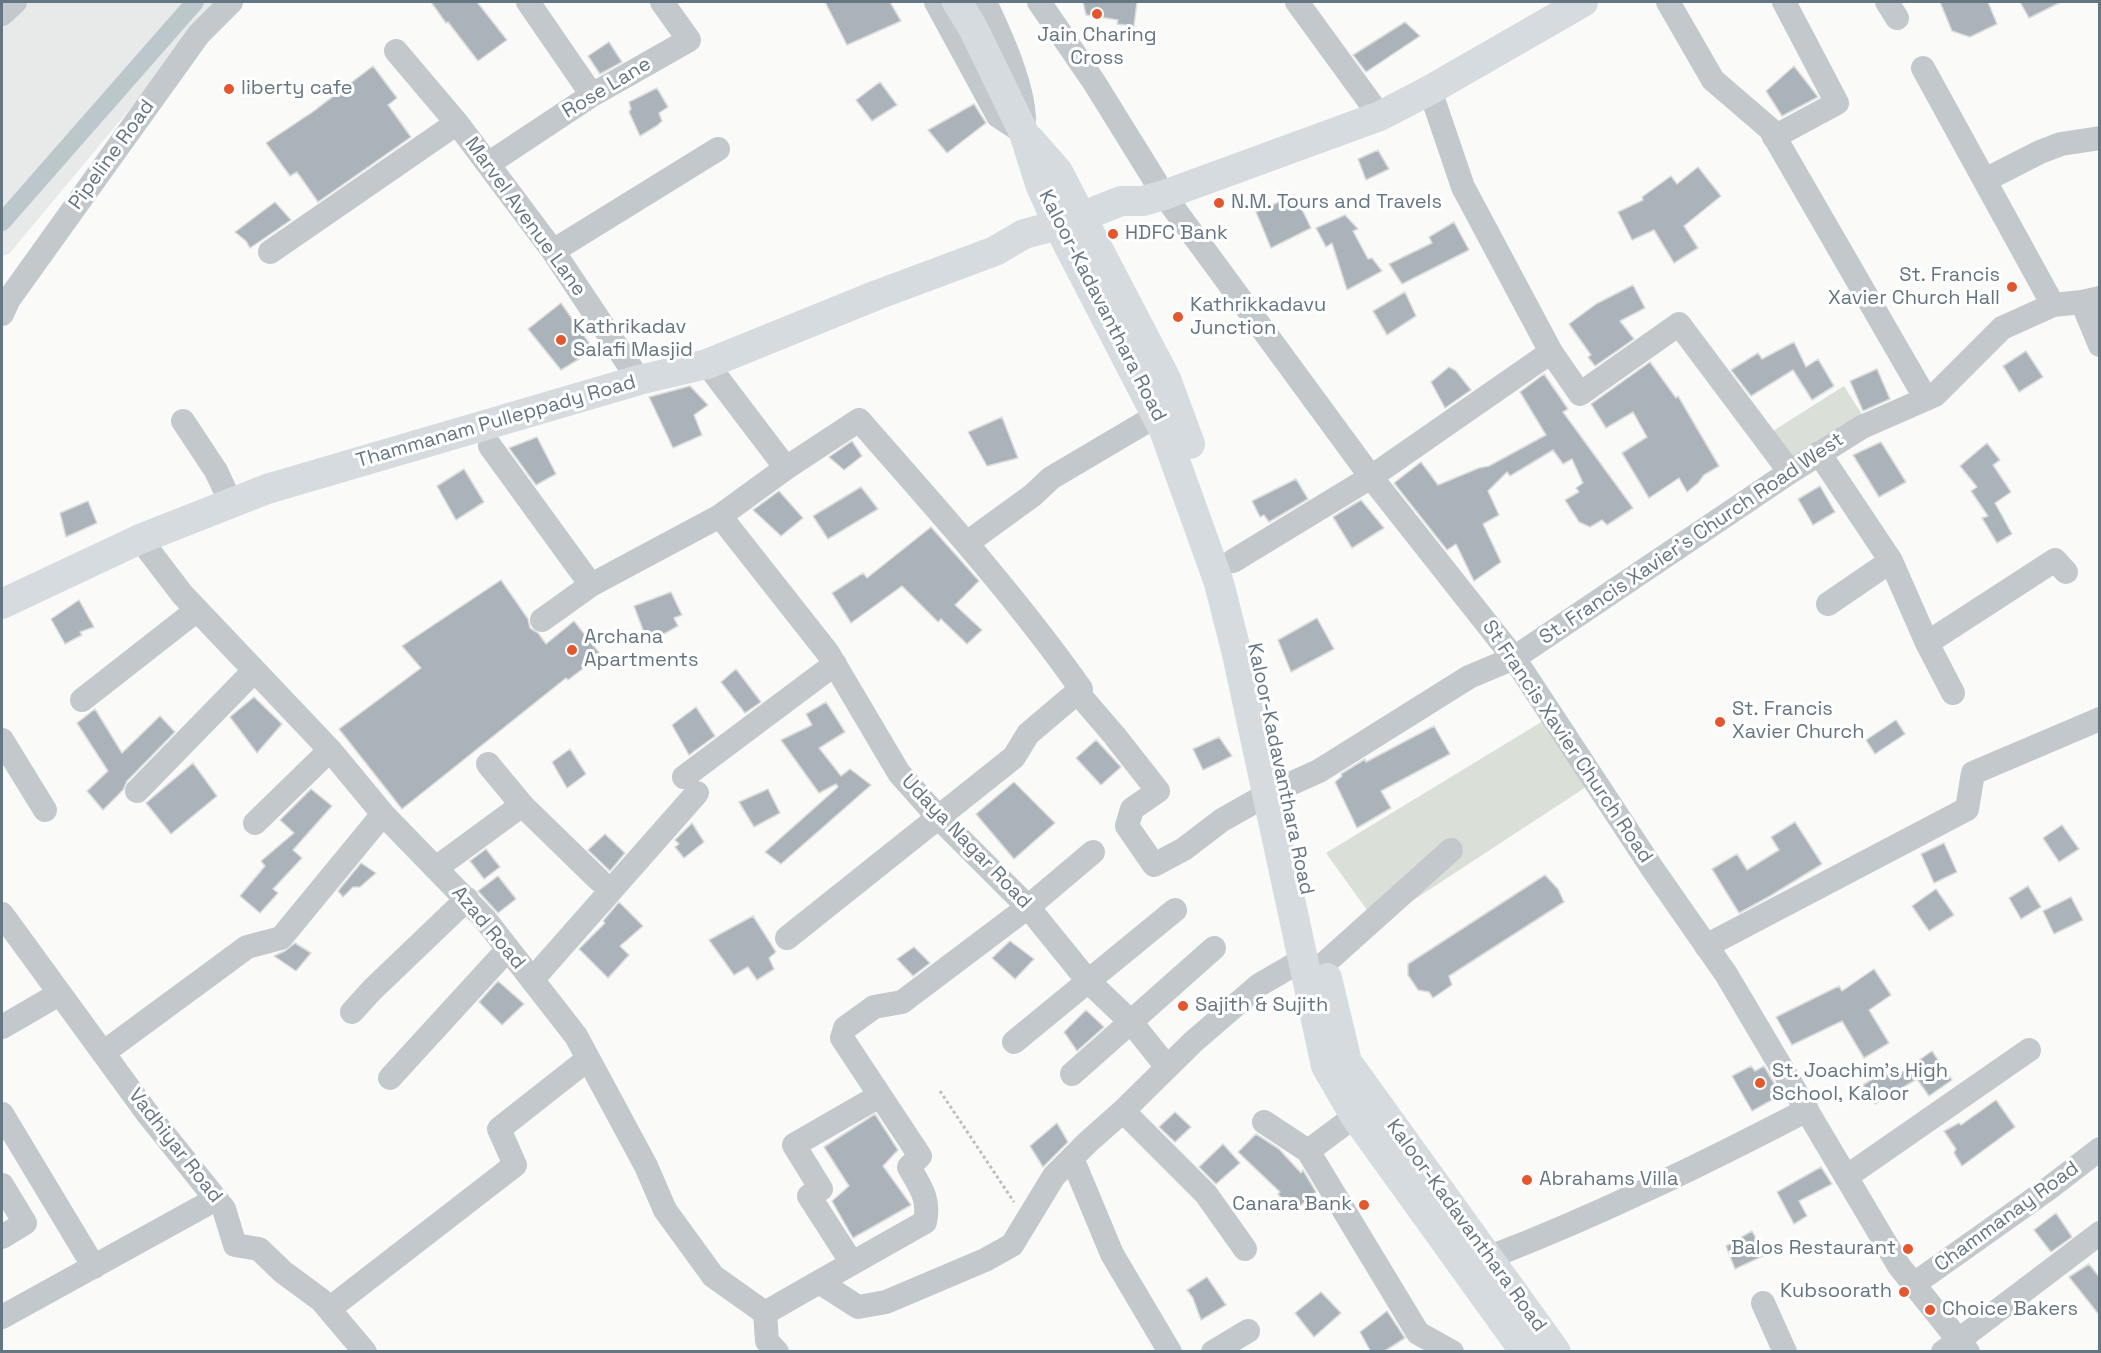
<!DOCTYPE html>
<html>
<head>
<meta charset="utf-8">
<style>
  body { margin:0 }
  #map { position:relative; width:2101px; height:1353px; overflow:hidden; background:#fafaf8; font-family:"Space Grotesk",sans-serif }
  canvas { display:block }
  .frame { position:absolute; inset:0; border:3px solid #657683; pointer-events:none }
</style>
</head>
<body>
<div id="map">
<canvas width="2101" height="1353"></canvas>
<div class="frame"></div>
</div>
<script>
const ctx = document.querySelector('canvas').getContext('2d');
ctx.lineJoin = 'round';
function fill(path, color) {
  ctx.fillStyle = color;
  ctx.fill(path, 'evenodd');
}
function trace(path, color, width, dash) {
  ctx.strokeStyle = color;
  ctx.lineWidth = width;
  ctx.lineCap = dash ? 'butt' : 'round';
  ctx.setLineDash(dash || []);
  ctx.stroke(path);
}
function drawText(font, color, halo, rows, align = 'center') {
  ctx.font = font + ' "Space Grotesk",sans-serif';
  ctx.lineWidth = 6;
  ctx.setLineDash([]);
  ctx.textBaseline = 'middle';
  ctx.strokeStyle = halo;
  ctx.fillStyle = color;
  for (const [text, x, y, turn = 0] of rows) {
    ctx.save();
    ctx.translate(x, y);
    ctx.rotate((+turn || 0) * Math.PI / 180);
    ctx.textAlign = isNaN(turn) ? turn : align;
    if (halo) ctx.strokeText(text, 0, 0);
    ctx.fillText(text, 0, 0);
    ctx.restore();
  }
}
fill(new Path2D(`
  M2,2H219L9,254L2,256Z`), '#e8e9e9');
fill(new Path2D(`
  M1844,386L1865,419L1794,463L1773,431Z
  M1543,721L1586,787L1377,924L1326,853Z`), '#dadfd7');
trace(new Path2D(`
  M2,222L195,2`), '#bbc7cb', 18);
const building = new Path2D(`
  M431,2H477L507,40L478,61L448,22L446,23Z
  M825,2H890L901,21L847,45Z
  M1083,2H1137L1134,26L1117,24L1118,20L1086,15Z
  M1940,2H1988L1997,24L1970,37L1952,31Z
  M2020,2H2061L2029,18Z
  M1405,22L1420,36L1366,72L1353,55Z
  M609,42L622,62L600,74L588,56Z
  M373,66L397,98L388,105L411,137L318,202L297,172L290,176L266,143L314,111Z
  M1794,66L1818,97L1782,116L1766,91Z
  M880,82L897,105L872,121L856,100Z
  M657,88L668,107L659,113L662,121L658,125L640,136L629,112L631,109L629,102Z
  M974,104L986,123L947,153L928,130Z
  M1378,150L1389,169L1366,180L1358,159Z
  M1698,167L1721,196L1684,226L1698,248L1674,263L1654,230L1632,240L1618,212L1643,200L1642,197L1671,176L1677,184Z
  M1295,195L1311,228L1271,248L1256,212Z
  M275,202L291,220L250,248L246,241L235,232Z
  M1345,215L1358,229L1353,231L1368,259L1372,258L1382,271L1347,290L1332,243L1326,247L1316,228Z
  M1454,222L1469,250L1402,284L1389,264L1432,243L1429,237Z
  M1633,285L1645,308L1620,321L1634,339L1595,366L1588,357L1591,355L1569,324L1596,304Z
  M1405,292L1416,316L1387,335L1373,311Z
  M561,303L594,350L561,370L528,329Z
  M1794,342L1806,367L1818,359L1834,386L1812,400L1793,370L1751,396L1731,370L1758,353L1762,359Z
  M2026,351L2043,377L2019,392L2003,366Z
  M1650,362L1676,398L1678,396L1719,466L1704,475L1698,483L1687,492L1679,478L1649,498L1622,453L1647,437L1633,412L1606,428L1591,404Z
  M1449,367L1456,371L1471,390L1445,408L1431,382Z
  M1877,369L1890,399L1863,411L1850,381Z
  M1544,374L1568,409L1563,412L1633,508L1607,525L1602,520L1590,527L1579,522L1565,500L1579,492L1576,488L1583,483L1572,459L1563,464L1553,450L1510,476L1507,472L1488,491L1499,515L1483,524L1501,562L1474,581L1456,544L1447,550L1394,483L1421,462L1438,485L1479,468L1489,466L1546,435L1520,392Z
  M690,386L708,405L694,415L702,435L673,448L649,397Z
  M1002,417L1018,458L987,466L968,432Z
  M537,437L556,474L536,485L509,448Z
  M852,441L862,456L844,470L829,457Z
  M1881,442L1906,482L1879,497L1853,455Z
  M1987,443L2000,460L1993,465L2011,492L1995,503L2012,534L1997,543L1982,518L1988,516L1971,491L1977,487L1960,466Z
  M464,469L484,502L456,520L437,486Z
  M1296,479L1308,499L1269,522L1264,515L1260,517L1252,501Z
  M1820,486L1835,512L1813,525L1798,499Z
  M861,487L878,509L828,539L813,516Z
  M779,491L803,518L781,536L753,510Z
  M1361,500L1384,528L1352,548L1333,517Z
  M88,501L97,523L66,537L60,513Z
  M931,527L979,581L955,605L982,630L967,644L941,619L938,622L902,586L851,623L832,593L863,573L867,578Z
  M501,580L528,619L530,628L538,633L546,644L574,621L601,655L568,680L566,678L402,809L339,729L421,668L402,646Z
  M671,592L682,615L674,618L678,626L648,643L634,606Z
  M79,600L94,627L80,632L82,635L65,644L51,619Z
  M1317,618L1334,649L1291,672L1278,640Z
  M736,669L761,702L745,713L721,682Z
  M254,697L282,724L257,753L230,717Z
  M826,702L845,732L819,748L841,776L850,769L871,785L781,864L765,852L838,787L836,784L819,793L781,740L812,725L806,714Z
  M696,707L715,736L689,755L672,725Z
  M95,709L122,753L160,716L175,732L127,781L123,790L103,810L87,791L108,771L77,723Z
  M1896,720L1905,734L1875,754L1866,740Z
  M1434,726L1450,754L1381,791L1391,808L1357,828L1335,782L1342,776L1341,774L1365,759L1366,762Z
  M1219,737L1232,756L1203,770L1193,749Z
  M1096,740L1121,767L1101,785L1076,758Z
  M570,749L586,774L567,788L552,762Z
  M193,763L217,796L171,834L146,803Z
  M1014,782L1055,823L1014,859L976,814Z
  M311,789L332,806L293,850L302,858L273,889L278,893L260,913L240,896L265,866L261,861L294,833L280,820Z
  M768,789L780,813L754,827L739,802Z
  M1795,822L1822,864L1770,896L1739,913L1712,869L1737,854L1747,870L1779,850L1771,837Z
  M692,823L704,842L684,858L675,847L679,844L675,840Z
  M2062,825L2079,849L2059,862L2043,838Z
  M605,834L625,853L610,871L588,850Z
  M1944,843L1957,872L1934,883L1921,854Z
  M486,849L500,867L484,879L470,861Z
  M361,863L376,873L360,887H353L343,897L338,891Z
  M1545,875L1558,889L1564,902L1449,976L1452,985L1433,998L1429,992L1418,990L1408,975V964Z
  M498,876L516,899L498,913L478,891Z
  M2028,886L2041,907L2021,919L2009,898Z
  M1936,889L1954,915L1929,931L1912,906Z
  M2071,897L2083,920L2054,934L2043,911Z
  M619,902L643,926L620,946L629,955L608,978L579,949L605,923L603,921Z
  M753,916L776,952L769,958L774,969L757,980L748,967L734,975L709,940Z
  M1010,941L1034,959L1015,979L992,958Z
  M295,943L311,953L296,971L274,956L285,951Z
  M914,947L930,963L913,976L897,959Z
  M1874,969L1891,995L1869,1010L1889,1043L1864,1058L1842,1021L1792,1045L1776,1017L1839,986L1842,991Z
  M498,981L524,1004L502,1025L479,1002Z
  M1086,1010L1104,1027L1077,1051L1064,1032Z
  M1932,1051L1952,1080L1929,1096L1917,1079L1875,1104L1863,1085L1885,1071L1891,1080Z
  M1751,1066L1755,1071L1764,1066L1781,1095L1752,1111L1732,1076Z
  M1996,1100L2015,1127L1962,1166L1954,1153L1956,1149L1944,1131L1959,1123L1961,1125Z
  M1175,1112L1191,1127L1175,1142L1159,1127Z
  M875,1114L898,1150L883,1166L911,1205L853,1238L832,1201L849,1186L824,1147Z
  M1057,1123L1068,1142L1043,1167L1030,1146Z
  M1256,1134L1279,1149L1301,1173L1303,1170L1316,1192L1293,1212L1278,1194L1280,1192L1238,1152Z
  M1223,1144L1240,1163L1216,1184L1199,1167Z
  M1821,1167L1832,1184L1799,1201L1807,1216L1794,1224L1777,1192Z
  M2056,1213L2072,1237L2051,1252L2034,1230Z
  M1752,1231L1765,1255L1735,1269L1726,1246Z
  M2089,1264L2100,1278V1316L2069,1277Z
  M1207,1277L1226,1305L1201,1320L1193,1298L1187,1290Z
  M1321,1292L1341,1313L1314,1337L1295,1313Z
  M1387,1311L1405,1338L1383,1352H1371L1360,1332Z`);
fill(building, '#aab3b9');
trace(building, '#dcdcda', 1.5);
trace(new Path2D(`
  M940,1091L1014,1202`), '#bbbfc2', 3, [3, 3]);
trace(new Path2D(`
  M528,2L592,95
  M936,2L998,116L1024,133
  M985,2C1000,34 1023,84 1024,119
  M1039,2L1094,82L1164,195L1371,477L1514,658L1652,868L1726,974L1899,1266L1968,1352
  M1297,2L1380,116
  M1668,2L1713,80L1770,129L1926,399
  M1887,2L1897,18
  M2,14L15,2
  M396,51L457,123L553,251L639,380
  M1923,68L2053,305
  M1430,90L1463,187L1551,352
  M1774,137L1837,103L1784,2
  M488,164L592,95L689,40L662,2
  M1985,180L2040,152L2061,144L2100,138
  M553,251L718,149
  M270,252L457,123
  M2082,302L2100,345
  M2,314L9,299L199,34L231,2
  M183,421L216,471L231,503
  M490,446L591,585
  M1819,453L1891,561L1927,643L1953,693
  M786,468L859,420C936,508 1014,594 1081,689L1028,734L1014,757L787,938
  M720,516L828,653L899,773L938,817L1028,907L1088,981L1131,1022L1167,1067
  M140,539L182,594L330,750L383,814L484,918L576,1036L646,1166L665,1210L713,1276L765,1313L767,1341L777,1352
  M967,543L1033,495L1051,478L1156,416
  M1233,561L1371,477L1551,352L1580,394L1679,324L1790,472
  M1828,604L1891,561
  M542,620L591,585L720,516L786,468L707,364
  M1927,643L2055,560L2066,572
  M1077,692L1114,735L1158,791L1132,809L1127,826L1154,865L1184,849L1222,820L1268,794
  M82,700L197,610
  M2,740L45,810
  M684,777L835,664
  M1281,788L1319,771L1469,677L1514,658L1790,472L1862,427L1935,395L2002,328L2053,305L2082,302L2100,298
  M137,791L254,671
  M522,805L599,880
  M255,823L330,750
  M436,868L522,805L488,764
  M2,914L147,1113L224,1209L235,1245L259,1249L283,1272L321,1300L365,1352
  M1706,946L1967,809L1973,773L2100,719
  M1324,964L1451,850
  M532,980L697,793
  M352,1012L372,990L467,899
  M2,1027L59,994
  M1014,1042L1175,910
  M103,1053L247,947L281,938L383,814
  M1072,1074L1214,948
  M390,1078L508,949
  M1123,1111L1206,1194L1245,1249
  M2,1114L94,1267
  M1355,1116L1308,1151L1418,1333L1452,1352
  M1264,1122L1308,1151
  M1072,1158L1112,1254L1170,1352
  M1846,1177L2029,1050
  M2,1185L25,1223L2,1237
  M1490,1257C1599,1215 1703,1164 1807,1110
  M852,1263L809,1196L821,1189L794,1145L879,1096
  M819,1282L925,1222C930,1198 920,1187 909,1167L920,1156L842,1038L845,1028L874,1007L902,1002L1028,907L1093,852
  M1914,1284L2048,1189L2100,1149
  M1763,1303L1785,1352
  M329,1309L515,1165L499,1129L588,1059
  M765,1313L819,1282L858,1307L886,1302L985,1260L1012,1245L1054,1176L1088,1142L1123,1111L1193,1042L1259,985L1302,960
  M2,1317L216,1199
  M1213,1352L1248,1331
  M1943,1352L2100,1233`), '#c3c8cc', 24);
trace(new Path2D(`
  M957,2L973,28L1024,133L1040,184L1058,225L1164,430L1219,583L1237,654L1326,1066L1355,1116L1525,1352
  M1030,140L1058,172L1166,379L1190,444
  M1081,217L1121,201H1143L1164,195L1380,116L1430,90L1583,2
  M2,604L140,539L267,489L639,380L707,364L877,295L995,251L1024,234L1058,225
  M1327,978L1347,1062L1556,1352`), '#d6dbdf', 30);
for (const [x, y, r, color] of [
  [1097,14,6,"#e4572e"],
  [229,89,6,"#e4572e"],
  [1219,203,6,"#e4572e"],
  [1113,234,6,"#e4572e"],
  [2012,287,6,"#e4572e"],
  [1178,317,6,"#e4572e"],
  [561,340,6,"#e4572e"],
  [572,650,6,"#e4572e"],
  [1720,722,6,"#e4572e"],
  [1183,1006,6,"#e4572e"],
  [1760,1083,6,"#e4572e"],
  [1527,1180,6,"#e4572e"],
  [1364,1205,6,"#e4572e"],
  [1908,1249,6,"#e4572e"],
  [1904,1292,6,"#e4572e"],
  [1930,1310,6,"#e4572e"]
]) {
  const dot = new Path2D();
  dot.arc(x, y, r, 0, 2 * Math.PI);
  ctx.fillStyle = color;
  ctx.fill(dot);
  trace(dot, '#fff', 2);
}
drawText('20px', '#657683', '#fff', [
  ["Jain Charing",1097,36,"center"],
  ["Cross",1097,59,"center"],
  ["liberty cafe",241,89],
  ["N.M. Tours and Travels",1231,203],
  ["HDFC Bank",1125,234],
  ["St. Francis",2000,276,"right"],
  ["Xavier Church Hall",2000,299,"right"],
  ["Kathrikkadavu",1190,306],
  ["Junction",1190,329],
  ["Kathrikadav",573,328],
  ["Salafi Masjid",573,351],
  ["Archana",584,638],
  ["Apartments",584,661],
  ["St. Francis",1732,710],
  ["Xavier Church",1732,733],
  ["Sajith & Sujith",1195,1006],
  ["St. Joachim's High",1772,1072],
  ["School, Kaloor",1772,1095],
  ["Abrahams Villa",1539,1180],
  ["Canara Bank",1352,1205,"right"],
  ["Balos Restaurant",1896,1249,"right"],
  ["Kubsoorath",1892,1292,"right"],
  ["Choice Bakers",1942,1310]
], 'left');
drawText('20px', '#657683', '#fff', [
  ["Rose Lane",607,88,-31],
  ["Pipeline Road",112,155,-54],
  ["Marvel Avenue Lane",525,217,54],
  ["Kaloor-Kadavanthara Road",1102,306,63],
  ["Thammanam Pulleppady Road",496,422,-16],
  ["St. Francis Xavier's Church Road West",1692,539,-34],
  ["St Francis Xavier Church Road",1567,742,56],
  ["Kaloor-Kadavanthara Road",1280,769,78],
  ["Udaya Nagar Road",966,842,46],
  ["Azad Road",488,928,50],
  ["Vadhiyar Road",175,1146,52],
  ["Chammanay Road",2007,1217,-36],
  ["Kaloor-Kadavanthara Road",1466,1226,54]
]);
</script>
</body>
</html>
